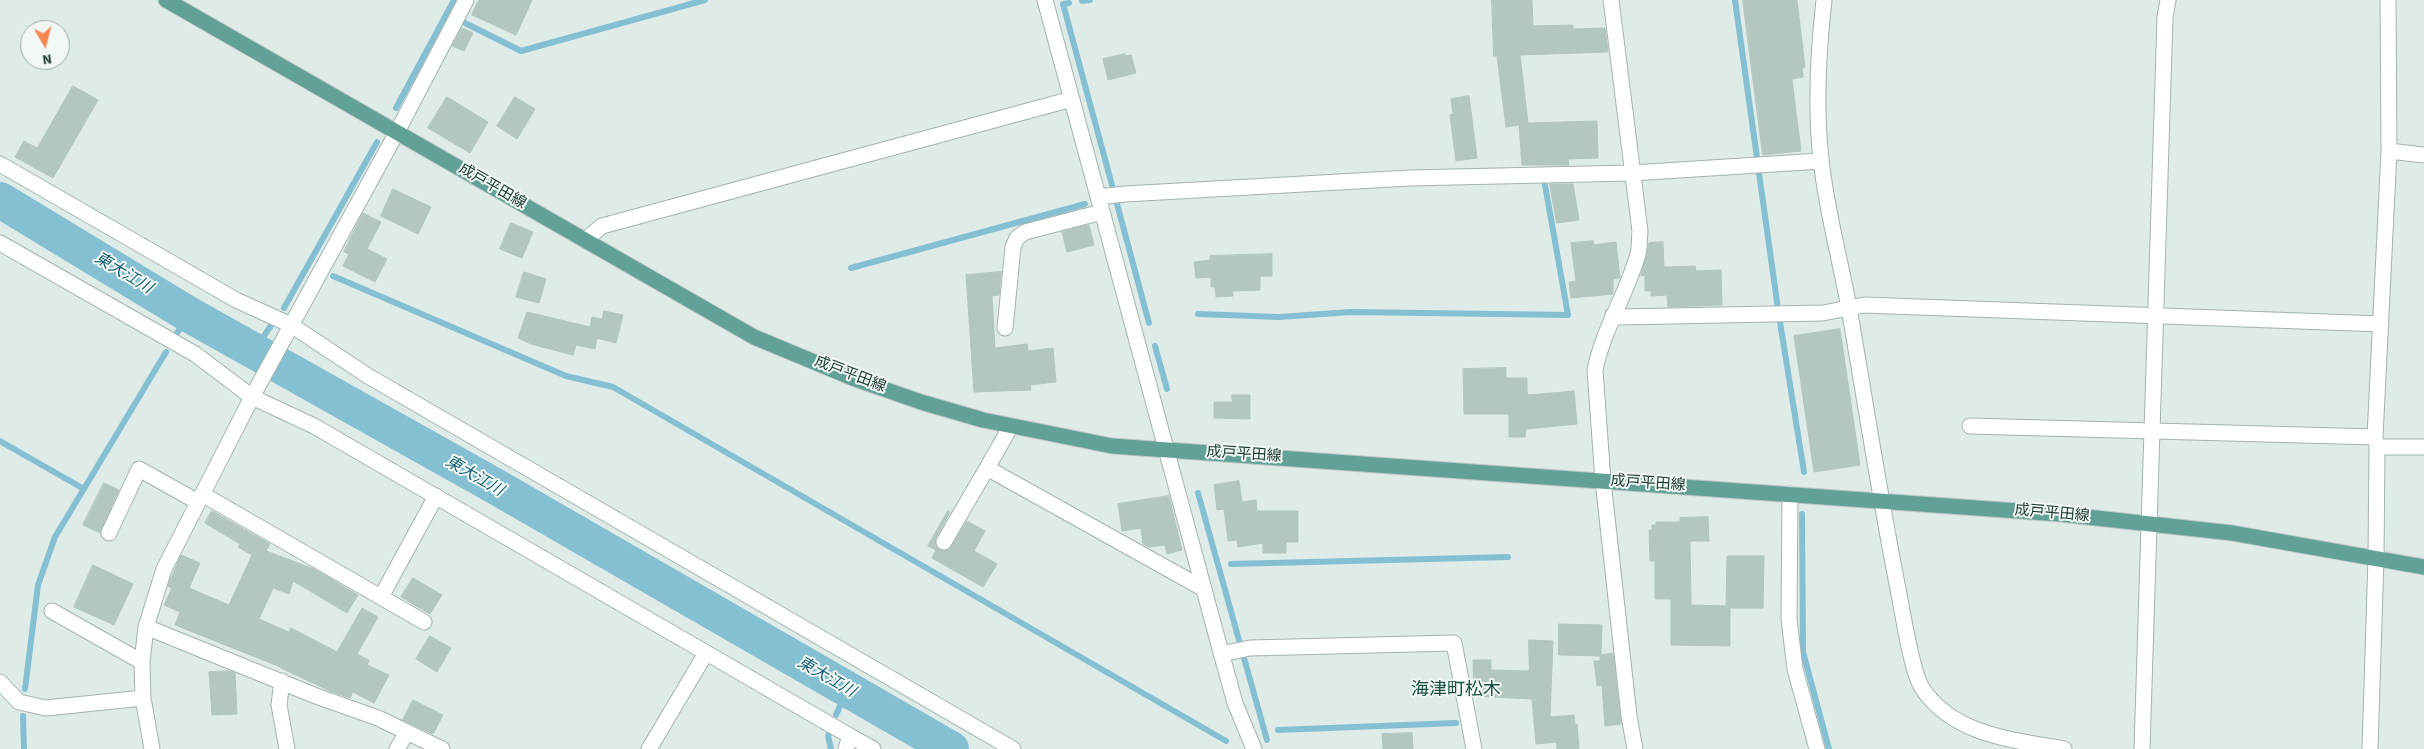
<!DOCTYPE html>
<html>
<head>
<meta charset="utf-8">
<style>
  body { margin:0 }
  #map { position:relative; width:2424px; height:749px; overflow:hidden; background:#dfebe7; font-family:"Source Sans 3",sans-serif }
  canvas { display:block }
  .north { position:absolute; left:20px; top:20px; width:50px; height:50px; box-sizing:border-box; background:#f0f7f4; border:1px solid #9daca8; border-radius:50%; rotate:172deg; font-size:14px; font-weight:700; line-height:20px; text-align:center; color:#203b36 }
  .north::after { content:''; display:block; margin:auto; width:18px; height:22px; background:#f68752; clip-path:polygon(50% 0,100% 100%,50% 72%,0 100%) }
</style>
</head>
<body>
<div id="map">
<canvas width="2424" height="749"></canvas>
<div class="north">N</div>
</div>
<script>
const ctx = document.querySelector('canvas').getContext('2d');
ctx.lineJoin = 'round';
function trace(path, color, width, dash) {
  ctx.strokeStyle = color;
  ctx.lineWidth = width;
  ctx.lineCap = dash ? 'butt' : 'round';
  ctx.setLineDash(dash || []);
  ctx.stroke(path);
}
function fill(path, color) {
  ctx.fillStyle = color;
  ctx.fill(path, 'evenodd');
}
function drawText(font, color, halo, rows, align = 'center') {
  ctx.font = font + ' "Source Sans 3","Noto Sans JP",sans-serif';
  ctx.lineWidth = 4;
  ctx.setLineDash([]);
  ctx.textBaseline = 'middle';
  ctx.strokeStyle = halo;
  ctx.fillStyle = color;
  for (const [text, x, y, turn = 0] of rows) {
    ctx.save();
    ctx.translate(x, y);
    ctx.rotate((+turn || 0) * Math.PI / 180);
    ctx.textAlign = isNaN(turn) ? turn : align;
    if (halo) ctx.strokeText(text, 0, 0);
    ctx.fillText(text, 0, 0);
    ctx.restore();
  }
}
trace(new Path2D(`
  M1735,0L1757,158
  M1082,1L1090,0
  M1069,3L1063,4L1112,185
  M465,23L521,51L705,0
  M396,108L454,0
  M1759,173L1778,309
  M1117,204L1149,323
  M851,268L1085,204
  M333,276L566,376L613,387L1226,741
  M284,308L377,142
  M1198,314L1279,317L1351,312L1568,315L1545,185
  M1780,322L1804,472
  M176,335L188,314
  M1155,346L1167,389
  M254,351L272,324
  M0,441L84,489
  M1198,493L1239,640
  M1802,514L1803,652L1829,749
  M1231,564L1508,557
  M1244,658L1267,740
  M25,689L38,585L55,537L166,352
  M836,715L847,690
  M23,716L24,749
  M1278,730L1456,723
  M830,731L828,736L831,749`), '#85c0d2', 6);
trace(new Path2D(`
  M0,200L188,314L493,485L951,749`), '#85c0d2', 36);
const building = new Path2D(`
  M479,0H532L516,35L472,15Z
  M1492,0H1532L1533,26L1573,25V29L1605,28L1608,52L1520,55L1528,123L1597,121L1598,158L1568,159L1569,165H1522L1519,125L1506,127L1497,56H1494Z
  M1743,0H1797L1805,67L1802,68L1803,77L1792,79L1801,151L1763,155Z
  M462,28L473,33L464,51L452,46Z
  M1125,54V56L1131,55L1136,73L1108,80L1103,59Z
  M73,86L98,100L53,178L15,157L24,141L37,148Z
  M1469,96L1477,158L1456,161L1450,115L1453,114L1451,99Z
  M447,97L488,122L470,153L428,128Z
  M515,97L535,109L517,139L497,126Z
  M1550,184H1573L1579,220L1557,223Z
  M393,189L431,207L418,234L381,216Z
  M363,213L381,222L367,249L387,259L375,282L343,266L349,254L344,252Z
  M511,223L533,232L522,258L500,249Z
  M1089,225L1094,245L1067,252L1062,232Z
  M1593,241L1594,245L1616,242L1620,278L1613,279V294L1571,298L1569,282L1576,281L1571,243Z
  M1663,242L1664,267L1695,266L1696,271L1721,270L1722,305L1668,307L1667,295L1651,296V291H1645V275L1641,276L1649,243Z
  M1272,254V276H1260V290L1232,291L1233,296L1216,297L1215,287H1211V277L1196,278L1194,262L1210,260V256Z
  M524,272L546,279L539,303L516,297Z
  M1001,272L999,295L992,296L995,348L1027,344L1028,351L1053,348L1056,382L1030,385L1031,390L974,392L966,275Z
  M604,311L623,315L616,343L597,338L595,349L576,345L573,355L531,344L518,338L527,312L590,327L592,317L602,319Z
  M1840,329L1860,465L1814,472L1794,336Z
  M1506,368V378H1527V393L1529,395L1574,391L1577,424L1526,429L1525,437H1509V414H1464L1463,369Z
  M1232,395H1250V419L1214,418V402H1232Z
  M1239,481L1242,502L1256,500L1257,511H1298V542H1286V553H1263V543L1238,547L1237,540L1228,541L1224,509L1217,510L1214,485Z
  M104,483L119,490L100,533L83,525Z
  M1169,496L1182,550L1167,554L1165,545L1149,547L1143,544L1141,528L1122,531L1118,504Z
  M212,511L270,544L266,551L314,569L358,595L347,613L293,581L289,594L273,588L259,619L289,632L291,628L337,652L362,608L378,617L357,654L369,660L367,665L389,675L374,703L353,692L350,698L330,691L281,668H283L175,625L180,612L164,605L172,588L168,586L173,573L181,555L200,563L189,588L229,605L252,555L238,547L240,544L205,523Z
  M948,511L950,512L936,538V546L940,550H949L967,521L985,531L974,551L997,564L983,587L932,558L936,550L928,546Z
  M1708,517L1709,541H1690L1691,605L1726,606L1727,556H1764L1763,608H1730V646L1671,645V599H1655V561H1650L1649,530H1652V525H1656V522H1680V518Z
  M93,565L133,584L114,625L74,607Z
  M413,578L442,595L430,614L401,597Z
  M1559,624L1602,625L1601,655L1613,653L1621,724L1605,726L1602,685L1597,686L1594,661H1600V656L1559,655Z
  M430,636L451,648L437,672L416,659Z
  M1529,640L1553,641L1550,717L1574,715L1575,725L1577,724L1579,749H1557L1556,742L1536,744L1532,699L1474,696L1473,660H1491V670L1529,671Z
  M229,671L235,673L237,714L212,715L209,672Z
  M413,700L443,715L433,734L403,720Z
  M1412,733L1413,749H1383L1382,734Z`);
fill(building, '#b4c6c0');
trace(building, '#b1c5be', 1);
const minor = new Path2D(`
  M1045,0L1216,634L1235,703L1254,749
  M1611,0L1640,231C1639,238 1640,247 1638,254C1627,294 1603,329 1595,370L1603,481L1629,716L1635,749
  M1824,0C1818,53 1815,106 1821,159C1826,209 1840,258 1849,308C1865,400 1879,492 1897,584C1902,607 1911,671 1922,688C1953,735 2013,740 2064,749
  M2389,151L2424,155
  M0,164L236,300L291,325L368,376L1013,749
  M1098,197L1125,194L1410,178L1632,173L1821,161
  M585,240L602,226L1072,99
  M0,243L195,354L252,397L314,426L850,736
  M1613,315L1620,317L1823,313L1864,305L2381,324
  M1005,328L1013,247L1017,238L1025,232L1102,212
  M1011,426L987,468L1204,589
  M1970,426L2375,437
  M2377,447H2424
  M202,494L424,622
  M1790,494L1789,619L1795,669L1817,749
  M109,533L139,469L198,502
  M944,542L987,468
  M381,597L436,496
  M52,611L142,662
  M146,627L316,696L378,718L442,749
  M1221,654L1250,648L1454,643L1474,749
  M282,681L279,705L287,749
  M0,682L19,702L46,708L143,698
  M152,749L143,698L142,662L146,627L164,569L252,397L397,132L466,0
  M397,749L407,732
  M649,749L706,653
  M846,749L850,736L873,749
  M2142,749L2165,17L2168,0
  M2370,749L2376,558L2377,447L2375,437L2389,151L2388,0`);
const major = new Path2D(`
  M166,0L754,337L855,379L921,402L983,420L1112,446L2060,514L2232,533L2424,567`);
trace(minor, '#a2b3ae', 17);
trace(major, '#c1c8c7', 17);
trace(minor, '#fff', 15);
trace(major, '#62a296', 15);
drawText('15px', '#203b36', '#f0f7f4', [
  ["成戸平田線",492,187,30],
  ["成戸平田線",850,375,21],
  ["成戸平田線",1244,455,4],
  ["成戸平田線",1648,484,4],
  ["成戸平田線",2052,514,5]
]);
drawText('italic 16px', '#196178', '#f0f7f4', [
  ["東大江川",123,274,31],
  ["東大江川",474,477,30],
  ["東大江川",826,678,30]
]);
drawText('18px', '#1b4e45', '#f0f7f4', [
  ["海津町松木",1456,691]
]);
</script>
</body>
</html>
